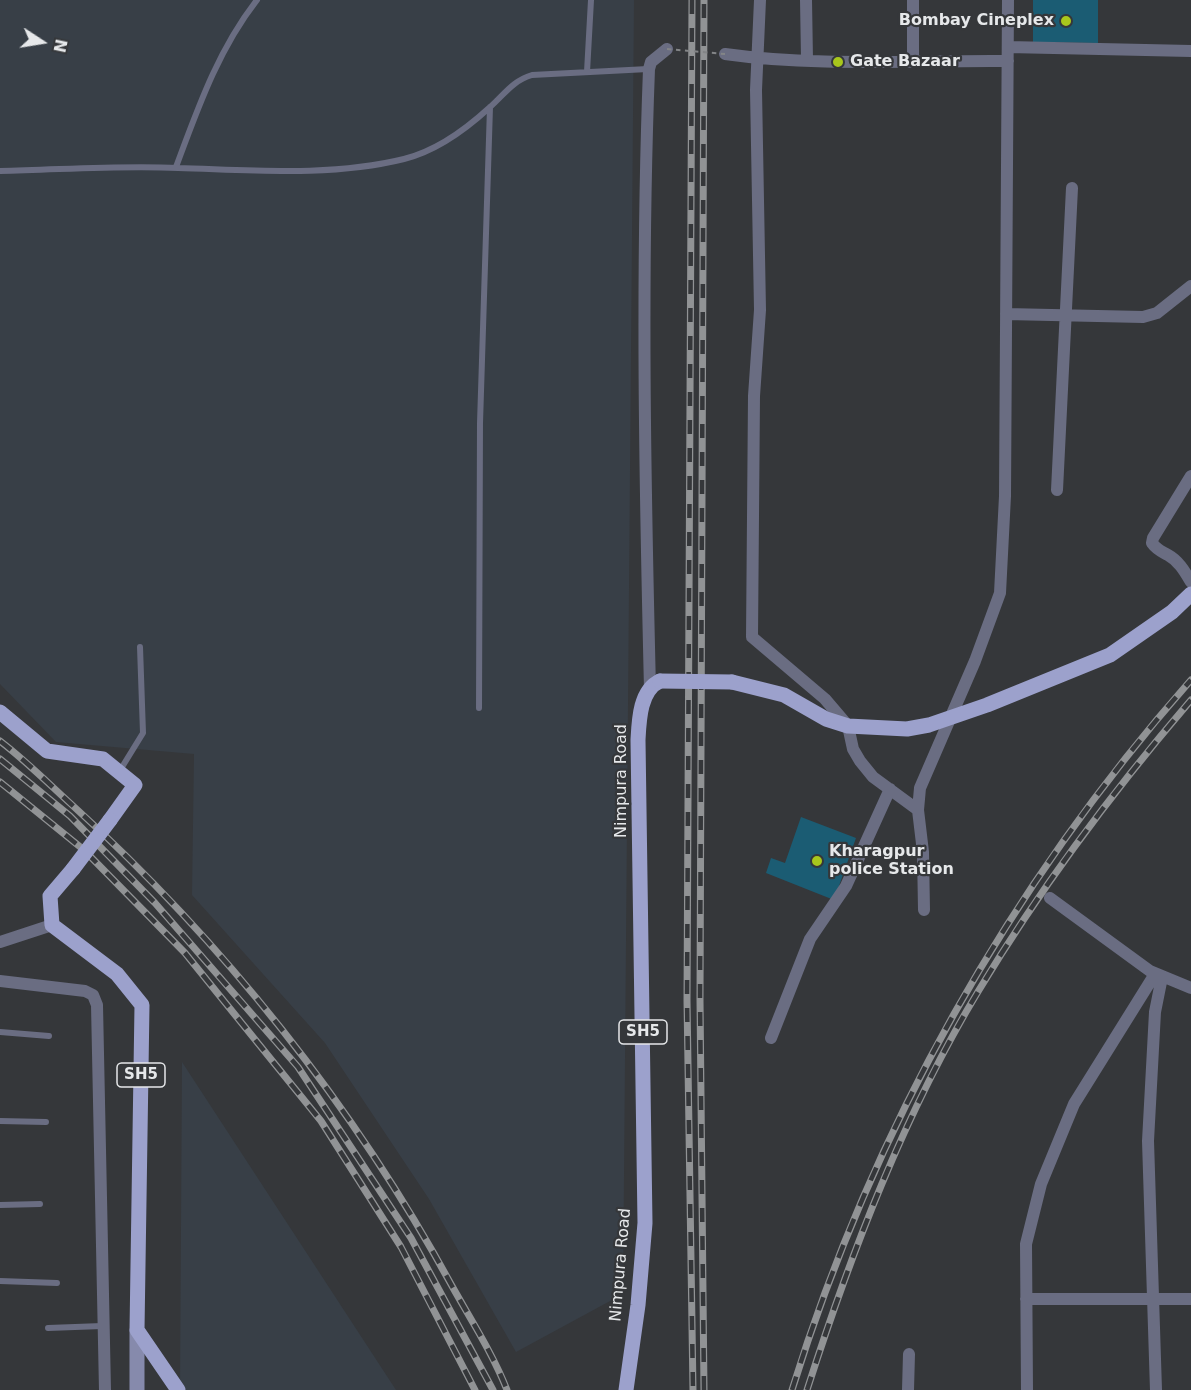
<!DOCTYPE html>
<html>
<head>
<meta charset="utf-8">
<style>
  body { margin:0 }
  #map { position:relative; width:1191px; height:1390px; overflow:hidden; background:#35373a; font-family:"DejaVu Sans",sans-serif }
  canvas { display:block }
  .north { position:absolute; left:12px; top:12px; width:60px; height:60px; -webkit-text-stroke:4px #35373a; paint-order:stroke; rotate:102deg; font-size:16px; font-weight:700; line-height:24px; text-align:center; color:#e6e8ea }
  .north::after { content:''; display:block; margin:auto; width:21px; height:27px; background:#e6e8ea; clip-path:polygon(50% 0,100% 100%,50% 72%,0 100%) }
</style>
</head>
<body>
<div id="map">
<canvas width="1191" height="1390"></canvas>
<div class="north">N</div>
</div>
<script>
const ctx = document.querySelector('canvas').getContext('2d');
ctx.lineJoin = 'round';
function fill(path, color) {
  ctx.fillStyle = color;
  ctx.fill(path, 'evenodd');
}
function trace(path, color, width, dash) {
  ctx.strokeStyle = color;
  ctx.lineWidth = width;
  ctx.lineCap = dash ? 'butt' : 'round';
  ctx.setLineDash(dash || []);
  ctx.stroke(path);
}
function drawText(font, color, halo, rows, align = 'center') {
  ctx.font = font + ' "DejaVu Sans",sans-serif';
  ctx.lineWidth = 4.5;
  ctx.setLineDash([]);
  ctx.textBaseline = 'middle';
  ctx.strokeStyle = halo;
  ctx.fillStyle = color;
  for (const [text, x, y, turn = 0] of rows) {
    ctx.save();
    ctx.translate(x, y);
    ctx.rotate((+turn || 0) * Math.PI / 180);
    ctx.textAlign = isNaN(turn) ? turn : align;
    if (halo) ctx.strokeText(text, 0, 0);
    ctx.fillText(text, 0, 0);
    ctx.restore();
  }
}
fill(new Path2D(`
  M0,0H634L623,1294L516,1352L429,1199L325,1043L192,895L194,754L56,742L0,684Z
  M182,1062L396,1390H180Z`), '#383f47');
fill(new Path2D(`
  M1033,0H1098V43L1033,42Z
  M801,817L856,838L834,900L766,873L771,858L785,863Z`), '#1b5c73');
trace(new Path2D(`
  M587,72L591,0
  M176,167C198,108 218,50 257,0
  M0,171C59,170 119,165 178,168C252,170 331,177 404,159C436,151 465,130 489,108C504,95 512,81 532,75L648,69
  M479,708L480,423L490,107
  M119,772L143,733L140,647
  M0,1032L49,1036
  M0,1121L46,1122
  M0,1205L40,1204
  M0,1281L57,1283
  M48,1328L102,1326`), '#6a6d82', 6);
trace(new Path2D(`
  M760,0L756,90L760,310L754,396L752,637L825,699L848,726L853,749L860,761L873,777L918,810
  M806,0L807,59
  M1008,47L1191,51
  M725,54C817,67 914,60 1008,61
  M913,60V0
  M1006,314L1143,317L1157,313L1191,286
  M1191,476L1153,538L1152,543C1157,550 1161,551 1168,555C1179,561 1185,572 1191,582
  M1057,490L1072,188
  M650,689C645,482 641,276 649,69L651,62L667,49
  M1050,898L1150,971L1191,988
  M924,910L923,852L918,810L920,788L975,661L1000,593L1005,496L1008,0
  M0,942L52,925
  M0,981L85,991L93,995L97,1005L105,1390
  M771,1038L810,939L846,886L890,789
  M1026,1299H1191
  M908,1390L909,1354
  M1027,1390L1026,1244L1041,1184L1074,1104L1155,974
  M1156,1390L1148,1141L1155,1012L1162,977`), '#6a6d82', 12);
trace(new Path2D(`
  M137,1330V1390`), '#868aac', 15);
trace(new Path2D(`
  M732,682L784,695L826,719L848,726L907,729L929,725L987,705L1110,655L1172,612L1191,594
  M0,712L47,751L103,759L135,785L110,820
  M73,869L50,896L52,925L117,974L142,1005L137,1330L178,1390
  M626,1390L638,1305L645,1223L638,740C639,720 640,690 660,681`), '#9ca1cc', 15);
const rail = new Path2D(`
  M692,0L687,1000L693,1390
  M0,741C25,760 48,783 71,804C223,942 354,1106 452,1286C471,1320 493,1354 507,1390
  M0,759L70,816L155,903L298,1067L411,1238L493,1390
  M0,782L84,850L185,953L321,1121L401,1247L475,1390
  M704,1390L700,999L704,0
  M792,1390C873,1129 1010,885 1191,680
  M807,1390C851,1253 904,1114 979,990C1041,887 1113,791 1191,700`);
trace(rail, '#919395', 7);
trace(rail, '#35373a', 4.5, [14]);
trace(new Path2D(`
  M667,49L725,54`), '#838587', 2, [4.5, 4.5]);
trace(new Path2D(`
  M660,681L732,682
  M73,869L110,820`), '#9ca1cc', 15);
for (const [x, y, r, color] of [
  [1066,21,6,"#a8c71c"],
  [838,62,6,"#a8c71c"],
  [817,861,6,"#a8c71c"]
]) {
  const dot = new Path2D();
  dot.arc(x, y, r, 0, 2 * Math.PI);
  ctx.fillStyle = color;
  ctx.fill(dot);
  trace(dot, '#35373a', 2);
}
for (const [x, y, w] of [
  [643,1032,48],
  [141,1075,48]
]) {
  const box = new Path2D();
  box.roundRect(x - w / 2, y - 12, w, 24, 4.5);
  ctx.fillStyle = '#35373a';
  ctx.fill(box);
  trace(box, '#e6e8ea', 1.5);
}
drawText('bold 15px', '#e6e8ea', null, [
  ["SH5",643,1032],
  ["SH5",141,1075]
]);
drawText('bold 16px', '#e6e8ea', '#35373a', [
  ["Bombay Cineplex",1054,21,"right"],
  ["Gate Bazaar",850,62],
  ["Kharagpur",829,852],
  ["police Station",829,870]
], 'left');
drawText('16px', '#e6e8ea', '#35373a', [
  ["Nimpura Road",622,781,-90],
  ["Nimpura Road",621,1265,-85]
]);
</script>
</body>
</html>
